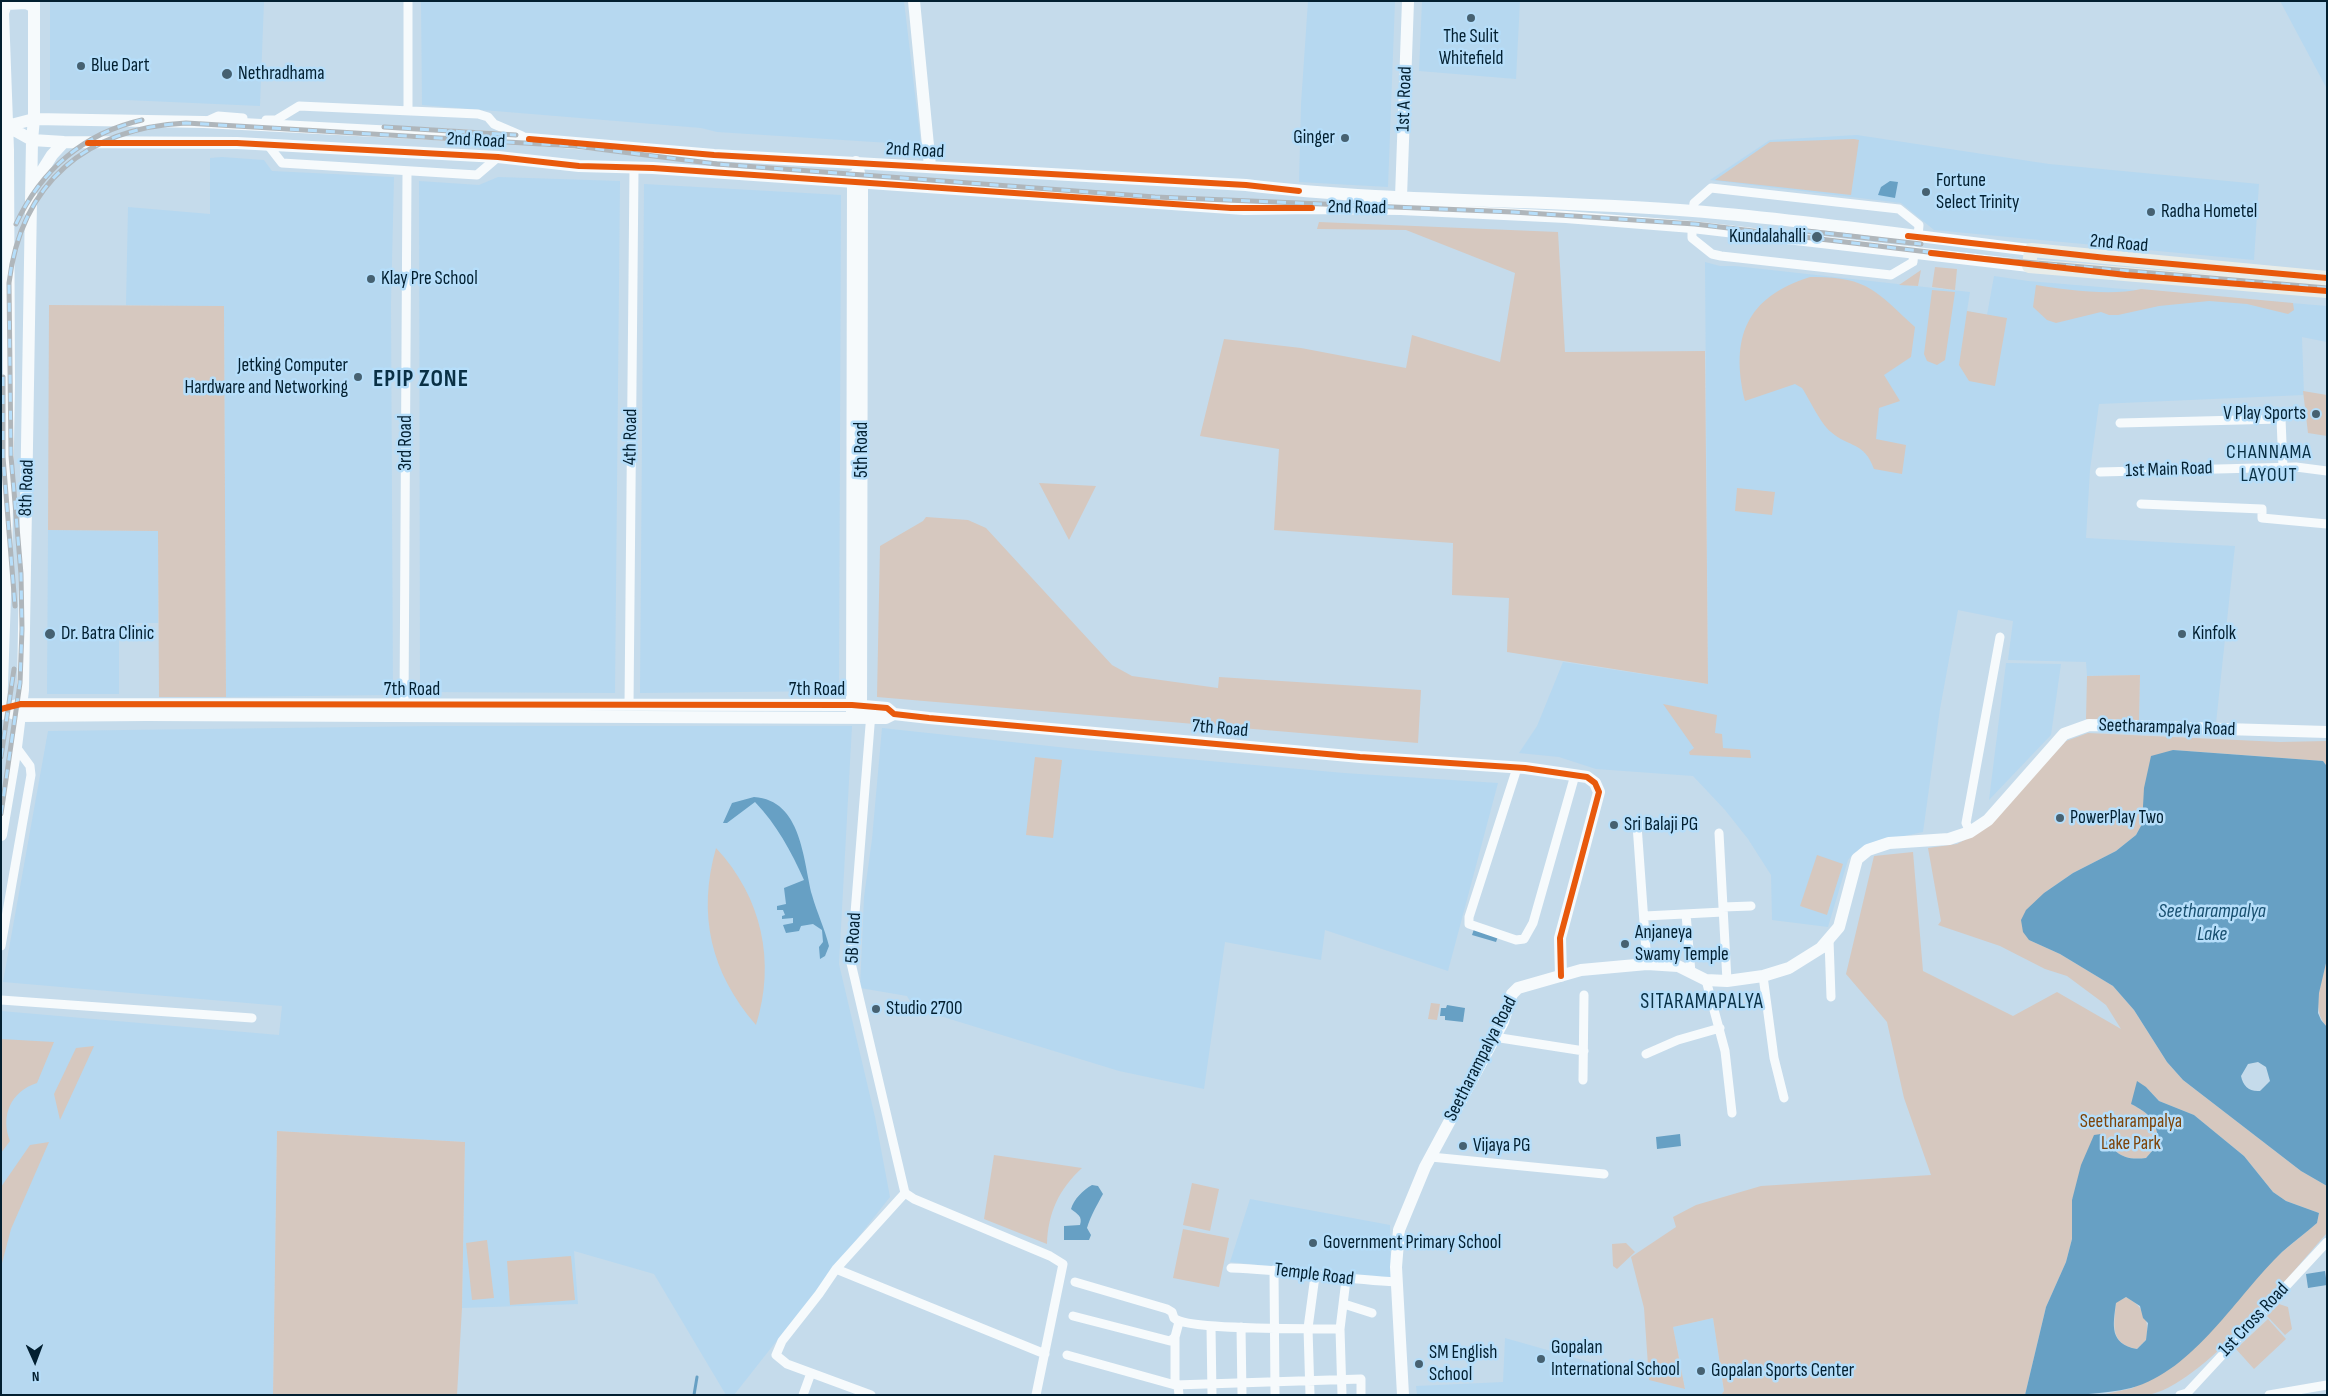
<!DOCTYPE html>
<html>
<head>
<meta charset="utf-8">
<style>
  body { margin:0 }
  #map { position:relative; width:2328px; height:1396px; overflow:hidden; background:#c5dbeb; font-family:"Sofia Sans Condensed",sans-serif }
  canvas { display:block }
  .frame { position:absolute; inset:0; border:2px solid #021f30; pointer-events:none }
  .north { position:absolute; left:10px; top:1336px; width:50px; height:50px; -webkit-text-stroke:4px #b6defa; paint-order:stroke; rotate:178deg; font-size:14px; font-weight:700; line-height:20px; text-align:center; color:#021f30 }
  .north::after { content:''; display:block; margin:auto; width:18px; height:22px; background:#021f30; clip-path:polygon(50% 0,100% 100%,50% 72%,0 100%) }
</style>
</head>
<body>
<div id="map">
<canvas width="2328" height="1396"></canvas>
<div class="frame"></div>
<div class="north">N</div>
</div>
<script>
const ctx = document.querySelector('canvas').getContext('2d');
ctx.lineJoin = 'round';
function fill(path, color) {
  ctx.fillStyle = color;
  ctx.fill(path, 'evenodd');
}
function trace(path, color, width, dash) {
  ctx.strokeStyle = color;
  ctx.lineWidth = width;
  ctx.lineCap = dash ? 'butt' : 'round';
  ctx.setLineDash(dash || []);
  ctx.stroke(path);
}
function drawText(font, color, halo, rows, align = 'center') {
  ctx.font = font + ' "Sofia Sans Condensed",sans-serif';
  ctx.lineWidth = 5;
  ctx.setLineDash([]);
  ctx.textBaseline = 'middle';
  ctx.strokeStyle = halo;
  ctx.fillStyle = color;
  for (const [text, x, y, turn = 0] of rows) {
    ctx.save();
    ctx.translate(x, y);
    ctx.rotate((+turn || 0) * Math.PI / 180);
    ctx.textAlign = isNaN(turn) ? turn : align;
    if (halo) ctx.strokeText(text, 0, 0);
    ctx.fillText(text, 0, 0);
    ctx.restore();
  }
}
fill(new Path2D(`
  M50,1H264L260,106L126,100H50Z
  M421,1H904L921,145L717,132L701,128L422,105Z
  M1308,1H1395L1388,187L1299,182L1301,104Z
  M1422,1H1520L1516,79L1419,71Z
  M2280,1H2327V89Z
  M1857,135L2049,164L2259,184L2254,260L1934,230L1901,203L1710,180L1770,140Z
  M222,157L264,160L272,171L394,177L391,304L393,695L226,697L224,307L126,305L128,207L210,214V158Z
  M498,177L620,181L615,693L420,692L419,181L479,185Z
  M644,184L841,195L839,691L640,693Z
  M1705,262L1720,266H1735L1970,292L1967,311L1987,315L1994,276L2028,281L2327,306V342L2302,337L2304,395L2099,404L2090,470L2086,538L2235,546L2216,723L2139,720L2140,675L2087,676L2086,662L2008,660L2013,621L1958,610L1940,709L1923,832L1882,841L1854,853L1848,860L1828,927L1772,920L1771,875L1748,839L1725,810L1693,776L1596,769L1559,757L1519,753L1537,726L1563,662L1708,684Z
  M48,530L159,531L158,623H119V694H47Z
  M2006,663L2061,664L2051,735L1989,800Z
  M436,726H852L839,964L875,1117L890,1197L734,1395H726L654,1274L574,1251L578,1304L462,1308L465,1142L277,1131L273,1395H1V1011L279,1035L282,1006L3,982L48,731Z
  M882,728L1086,750L1344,773L1498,783L1448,971L1325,930L1321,960L1225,942L1204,1089L1119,1071L914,1008L907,996L860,988L864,897L872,839Z
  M1250,1199L1390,1225L1391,1279L1230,1262Z
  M1713,1318L1724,1391L1721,1395H1417L1416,1386L1503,1382L1505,1338L1685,1389L1673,1327Z`), '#b6d8f0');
fill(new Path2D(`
  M1854,139L1859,140L1851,195L1715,180L1770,142Z
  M1319,222L1558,232L1565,352L1705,351L1708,684L1507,652L1509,598L1452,595L1453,543L1274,530L1279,449L1200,436L1224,339L1301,348L1406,368L1412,335L1500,362L1515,273L1406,230L1317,229Z
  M1935,267L1957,269L1955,290L1932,287Z
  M1921,270L1918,286L1899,285Z
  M1810,277C1867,276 1876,291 1915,327L1911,357L1884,375L1900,401L1879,408L1876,439L1906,445L1902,474L1874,469C1864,441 1849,448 1831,432C1820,423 1810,400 1802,388L1795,384L1745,401C1730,338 1746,297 1810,277Z
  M2036,285C2065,290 2112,296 2141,289L2293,303L2294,310L2288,314L2247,304L2209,301L2159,306L2118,315H2109L2101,312L2056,323L2047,320L2033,307Z
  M1932,290L1955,292L1945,360L1937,365L1927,361L1924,354Z
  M49,305L224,306L226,697H159L158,531L48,530Z
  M1967,311L2007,318L1995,386L1969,381L1959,365Z
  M2303,391L2327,395V436L2308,433Z
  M1039,483L1096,486L1069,540Z
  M1737,488L1775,492L1772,515L1735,511Z
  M926,517L968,520L986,528L1112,665L1132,676L1218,688L1219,677L1421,690L1418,743L877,697L880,546L923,521Z
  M2140,675L2139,720L2086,719L2087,676Z
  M1663,704L1717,715L1715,733L1722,734L1723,748L1750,750L1751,758L1690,755L1689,752L1694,748Z
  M2088,733L2280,742L2327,741V780L2326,765L2323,761L2173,750L2144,807L2142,824L2136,835L2116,851L2073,873L2044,893L2029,940L2060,954L2113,986L2134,1010L2167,1062L2183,1080L2301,1171L2327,1186V1233C2290,1274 2201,1387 2147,1395C2133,1396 2116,1395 2101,1395L2133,1388L2282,1252L2317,1223L2319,1213L2286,1201L2273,1192L2244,1156L2194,1115L2159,1101L2146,1087L2131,1104C2151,1114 2156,1121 2159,1143L2146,1158C2121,1161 2115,1152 2102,1134L2072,1200V1239L2066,1262L2046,1307L2025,1395H1721L1724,1391L1713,1318L1673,1327L1685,1389L1649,1380L1644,1308L1631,1257L1676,1227L1673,1217L1696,1205L1761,1186L1931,1175L1904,1098L1887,1022L1846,974L1874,856L1913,852L1923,971L2013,1016L2057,992L2121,1029L2106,1005L2067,976L2045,969L2000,946L1938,925L1941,921L1928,848L1957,844L1983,830L2066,741Z
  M1035,757L1062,760L1053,838L1026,835Z
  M716,848C762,897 776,962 756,1025C711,973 697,915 716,848Z
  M1817,855L1843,864L1827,915L1800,906Z
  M2327,959V1027C2310,1009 2322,981 2327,959Z
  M1431,1003L1440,1004L1437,1020L1428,1019Z
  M1,1039L54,1042L37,1083C11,1091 0,1116 10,1141L1,1153Z
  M94,1046L60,1120L54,1094L76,1048Z
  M277,1131L465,1142L462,1308L457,1395H273Z
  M49,1142L11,1229L1,1267V1187L30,1145Z
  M994,1155L1082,1168C1059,1189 1048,1213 1047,1244L984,1219Z
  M1192,1183L1219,1189L1210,1231L1183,1225Z
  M1183,1229L1229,1238L1219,1287L1173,1278Z
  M487,1240L494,1298L472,1300L466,1243Z
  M1626,1243L1635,1252L1617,1269L1613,1266L1612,1244Z
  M571,1256L575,1300L510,1305L507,1261Z
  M2126,1297C2144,1306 2150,1322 2146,1340L2137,1349C2109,1344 2114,1325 2116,1302Z
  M2279,1304L2288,1307L2292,1329L2285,1335L2267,1316Z
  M2268,1319L2286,1339L2254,1369L2236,1349Z`), '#d6c8bf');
fill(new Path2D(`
  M1890,181L1898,182L1895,198L1878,195L1881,187Z
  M2173,750L2323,761L2326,765L2327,959L2319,993L2318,1013L2321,1020L2327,1027V1186L2301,1171L2183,1080L2167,1062L2134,1010L2113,986L2060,954L2029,940L2023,932L2021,920L2026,910L2044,893L2073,873L2116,851L2136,835L2142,824L2144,788L2151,756ZM2258,1062L2266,1067L2270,1081L2260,1091C2249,1092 2243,1086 2241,1076L2248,1064Z
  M754,797C802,800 803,860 812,895C817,913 825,929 829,946L825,956L820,959L819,947L823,942L822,930L813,924L801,926L799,931L786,933L783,925L793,923V918L782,919V916L785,915L783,910H777V906L786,904L784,888L804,880C791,851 777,825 755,802L727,823H723L732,803Z
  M1476,923L1500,931L1496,942L1472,935Z
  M1447,1005L1465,1008L1463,1022L1445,1020V1016H1440L1441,1008H1446Z
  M2137,1081L2146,1087L2159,1101L2194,1115L2244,1156L2273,1192L2286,1201L2319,1213L2317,1223C2306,1233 2293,1242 2282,1252C2237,1295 2194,1371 2131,1388C2096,1396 2060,1395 2025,1395L2046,1307L2066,1262L2072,1239V1200L2081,1165L2094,1135L2101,1134C2115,1152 2121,1161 2146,1158L2159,1143C2156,1121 2151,1114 2131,1104ZM2126,1297L2140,1306L2143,1318L2148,1323L2146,1340L2137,1349C2109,1344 2113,1325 2116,1303Z
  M1680,1134L1681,1146L1657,1149L1656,1137Z
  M1092,1185L1098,1186L1103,1194C1097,1205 1091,1215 1087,1228L1091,1235L1089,1240H1064V1226L1080,1225C1083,1216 1077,1214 1071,1209C1074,1199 1083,1190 1092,1185Z
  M2325,1271L2327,1285L2308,1288L2306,1274Z`), '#67a0c4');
trace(new Path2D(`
  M694,1395L697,1377`), '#67a0c4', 3);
trace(new Path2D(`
  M408,1V110
  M266,120H276L299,106L478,114L488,117L494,124L522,136
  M207,121L218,116L243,118
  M268,145L282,163L477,175L498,157
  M1693,211L1694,203L1711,188L1899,209L1919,225L1918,237
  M1692,227V238L1712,254L1721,256L1891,275L1913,262L1914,251
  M2120,423L2281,419L2283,467
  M2100,472L2296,467L2327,471
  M2141,504L2262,509V518L2327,524
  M629,705L634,169
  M404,709L407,172
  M871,713L851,963L905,1193
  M1517,768L1469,917V924L1516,940L1524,939L1533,923L1575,775
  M1970,832L1966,823L2000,637
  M1719,833L1727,981
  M1723,907L1751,906
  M1686,914L1691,973
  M1645,916L1723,912
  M1829,940L1831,997
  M1,946L31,775L30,766L16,747
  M1647,964L1637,825L1669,823
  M1763,976L1774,1058L1784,1098
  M1706,980L1725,1051L1732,1113
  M1,1000L252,1018
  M1494,1037L1584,1051
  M1646,1054L1678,1040L1720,1028
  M1583,1080L1584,995
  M1431,1157L1604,1174
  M905,1193L914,1199L1050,1256L1063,1264L1036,1395
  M1231,1268C1286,1270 1341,1279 1396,1282
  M836,1269L1045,1354
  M1274,1270L1275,1395
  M1075,1282L1167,1309L1172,1312L1174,1318C1187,1331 1314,1328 1340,1329
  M1344,1304L1372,1313
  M1073,1316L1170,1341L1175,1337
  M1211,1327L1212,1395
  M1241,1327L1242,1395
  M1067,1355L1175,1385L1361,1379V1395
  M1175,1385V1337L1179,1322
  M1178,1385L1179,1395
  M803,1395L811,1373
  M871,1395L787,1364L776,1355L782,1341L819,1294L836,1269L905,1193
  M1310,1395L1308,1328L1315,1276
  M1342,1395L1340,1329L1346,1280
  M2180,1395L2187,1393L2327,1242
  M2269,1395L2327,1385`), '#f6fafc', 9);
trace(new Path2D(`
  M914,1L930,166
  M6,4L26,3L34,7
  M7,126L32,140L64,142L237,143L498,157L579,166L653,168L1244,209L1312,208L1401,209L1566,217L1692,227L2029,266
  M7,126L34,119L204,122L529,139L714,155L1246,185C1394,203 1544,199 1693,211C1806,220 1919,237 2031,250
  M856,162L862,184L861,714
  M32,187L52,155L64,142
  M1401,197L1408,1
  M2,709L21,704L852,705L887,708L894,714L929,718L1360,757L1525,768L1587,777L1595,783L1599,792L1560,938L1561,976
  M2,709L20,716L146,715L886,718L894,714
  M1,714L6,566L9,384L8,150L3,13L7,1
  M852,714L853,176
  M1,835L16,747L23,690L32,140L34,119V1
  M1403,1395L1396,1267L1399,1230L1425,1167L1503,1022L1512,994L1518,988L1581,970L1647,964L1678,966L1706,980L1727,981L1763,976L1789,968L1821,948L1839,927L1857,859L1868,850L1889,843L1949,839L1970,832L1988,820L2064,734L2089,725L2327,732`), '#f6fafc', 12);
trace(new Path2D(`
  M2327,278L2031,250L2029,266L2327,291`), '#e9ede9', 14);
const rail = new Path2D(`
  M384,127L516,135
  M16,224C41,170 84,133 142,120
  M1807,231L1921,244
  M3,377V457L15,606
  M1,757L14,669
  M1,814L20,683L22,629L21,574L11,456L9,283C21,182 87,128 186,123L575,146L717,164L1155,197L1513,212L1695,224L1978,258L2327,288`);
trace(rail, '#afb6bb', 5);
trace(rail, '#b6defa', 3, [9]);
trace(new Path2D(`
  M529,139L714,155L1246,185L1299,191
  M88,143H237L498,157L579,166L653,168L1231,208H1312
  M1908,236L2106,258L2327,278
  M1931,253L2126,275L2327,291
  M1,709L21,704L852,705L887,708L894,714L929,718L1360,757L1525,768L1587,777L1595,783L1599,792L1560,938L1561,976`), '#e8590c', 6);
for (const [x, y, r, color] of [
  [1471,18,5,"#466171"],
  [81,66,5,"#466171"],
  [227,74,6,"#466171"],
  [1345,138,5,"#466171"],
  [1926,192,5,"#466171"],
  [2151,212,5,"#466171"],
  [1817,237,6,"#466171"],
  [371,279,5,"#466171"],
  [358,377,5,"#466171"],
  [2316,414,5,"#466171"],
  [50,634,6,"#466171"],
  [2182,634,5,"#466171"],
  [2060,818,5,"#466171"],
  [1614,825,5,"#466171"],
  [1625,944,5,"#466171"],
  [876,1009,5,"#466171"],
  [1463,1146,5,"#466171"],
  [1313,1243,5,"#466171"],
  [1541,1359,5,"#466171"],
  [1419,1364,5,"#466171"],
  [1701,1371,5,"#466171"]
]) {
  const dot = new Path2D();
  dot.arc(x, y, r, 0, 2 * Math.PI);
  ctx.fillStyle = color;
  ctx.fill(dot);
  trace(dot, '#b6defa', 2);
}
drawText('19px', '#021f30', '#b6defa', [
  ["The Sulit",1471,37,"center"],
  ["Whitefield",1471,59,"center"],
  ["Blue Dart",91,66],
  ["Nethradhama",238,74],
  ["Ginger",1335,138,"right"],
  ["Fortune",1936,181],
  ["Select Trinity",1936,203],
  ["Radha Hometel",2161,212],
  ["Kundalahalli",1806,237,"right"],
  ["Klay Pre School",381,279],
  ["Jetking Computer",348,366,"right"],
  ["Hardware and Networking",348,388,"right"],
  ["V Play Sports",2306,414,"right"],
  ["Dr. Batra Clinic",61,634],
  ["Kinfolk",2192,634],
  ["PowerPlay Two",2070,818],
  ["Sri Balaji PG",1624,825],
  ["Anjaneya",1635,933],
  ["Swamy Temple",1635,955],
  ["Studio 2700",886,1009],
  ["Vijaya PG",1473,1146],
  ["Government Primary School",1323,1243],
  ["Gopalan",1551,1348],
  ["International School",1551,1370],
  ["SM English",1429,1353],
  ["School",1429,1375],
  ["Gopalan Sports Center",1711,1371]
], 'left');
drawText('19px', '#021f30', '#b6defa', [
  ["1st A Road",1405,99,-88],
  ["2nd Road",476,141,3],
  ["2nd Road",915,151,3],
  ["2nd Road",1357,208,1],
  ["2nd Road",2119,244,5],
  ["4th Road",631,437,-89],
  ["3rd Road",406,443,-90],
  ["5th Road",862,450,-90],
  ["1st Main Road",2169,470,-2],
  ["8th Road",27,488,-88],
  ["7th Road",412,690],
  ["7th Road",817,690],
  ["Seetharampalya Road",2167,728,2],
  ["7th Road",1220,729,5],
  ["5B Road",854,938,-87],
  ["Seetharampalya Road",1481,1059,-63],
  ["Temple Road",1314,1275,7],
  ["1st Cross Road",2254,1320,-47]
]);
drawText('19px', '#7d4308', '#b6defa', [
  ["Seetharampalya",2131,1122],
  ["Lake Park",2131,1144]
]);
ctx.letterSpacing = '1px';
drawText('20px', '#093045', '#b6defa', [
  ["CHANNAMA",2269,453],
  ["LAYOUT",2269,476]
]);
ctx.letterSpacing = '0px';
drawText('italic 20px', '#174e6e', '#b6defa', [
  ["Seetharampalya",2212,912],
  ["Lake",2212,935]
]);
ctx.letterSpacing = '1px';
drawText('21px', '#093045', '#b6defa', [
  ["SITARAMAPALYA",1702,1003]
]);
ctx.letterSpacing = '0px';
ctx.letterSpacing = '1px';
drawText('bold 24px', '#093045', '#b6defa', [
  ["EPIP ZONE",421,380]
]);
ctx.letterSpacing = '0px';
</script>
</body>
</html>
